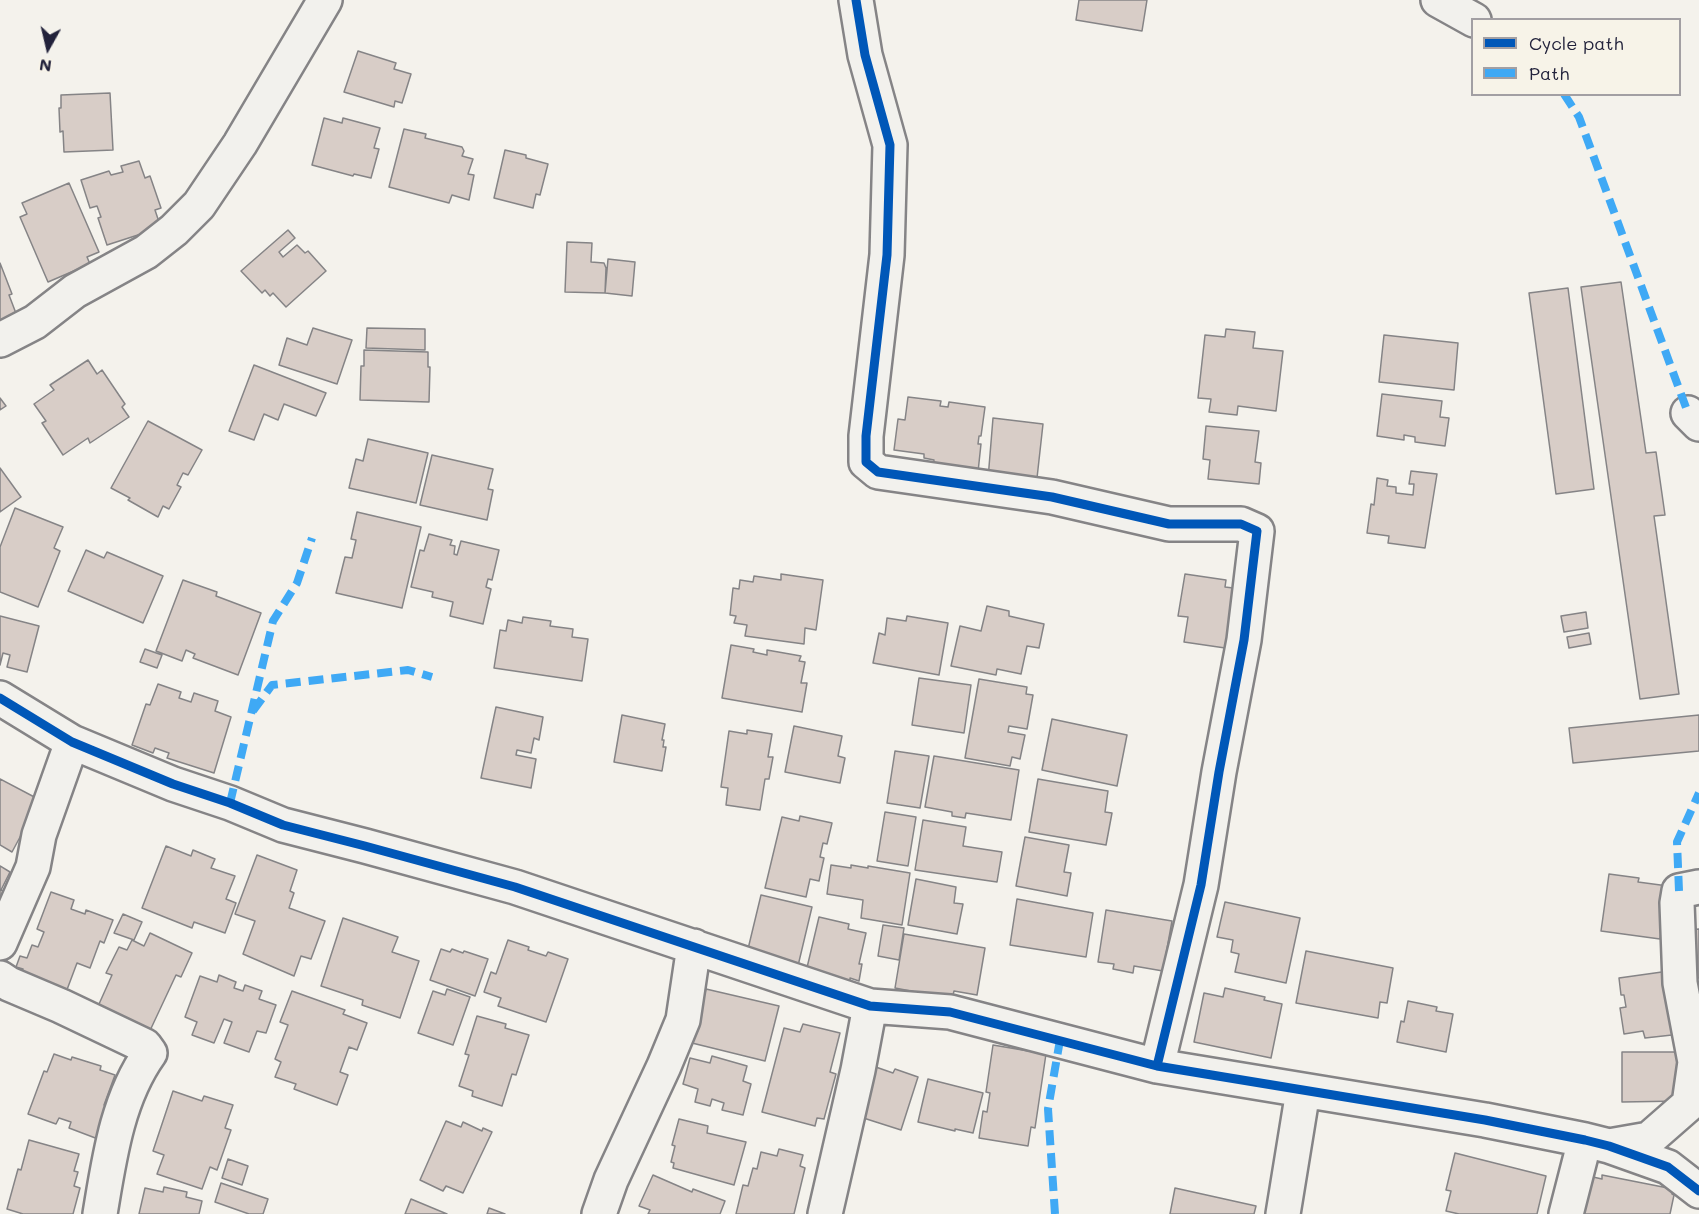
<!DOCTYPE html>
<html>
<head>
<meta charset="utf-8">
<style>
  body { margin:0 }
  #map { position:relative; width:1699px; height:1214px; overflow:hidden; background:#f4f2ec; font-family:Mali,sans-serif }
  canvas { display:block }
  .legend { position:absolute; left:1471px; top:18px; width:210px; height:78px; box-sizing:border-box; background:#f7f3e8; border:2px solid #a29fa3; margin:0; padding:8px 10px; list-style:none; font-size:18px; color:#22223b }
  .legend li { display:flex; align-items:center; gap:12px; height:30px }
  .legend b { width:30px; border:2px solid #a29fa3 }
  .north { position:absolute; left:18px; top:18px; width:60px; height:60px; -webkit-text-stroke:4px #f7f3e8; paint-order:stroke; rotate:188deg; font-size:16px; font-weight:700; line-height:24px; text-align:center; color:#22223b }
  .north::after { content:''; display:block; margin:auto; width:21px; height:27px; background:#22223b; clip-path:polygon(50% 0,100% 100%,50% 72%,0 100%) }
</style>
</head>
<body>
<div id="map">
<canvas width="1699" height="1214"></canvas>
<ul class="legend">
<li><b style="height:8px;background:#0057b8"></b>Cycle path</li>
<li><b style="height:8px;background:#3fa9f5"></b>Path</li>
</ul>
<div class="north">N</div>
</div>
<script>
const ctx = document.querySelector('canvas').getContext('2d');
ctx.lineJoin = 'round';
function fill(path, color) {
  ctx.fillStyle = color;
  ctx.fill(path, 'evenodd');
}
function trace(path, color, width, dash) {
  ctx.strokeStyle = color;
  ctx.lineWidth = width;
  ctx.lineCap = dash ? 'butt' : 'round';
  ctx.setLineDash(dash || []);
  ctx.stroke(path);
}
const building = new Path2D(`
  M1079,0H1147L1142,31L1076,20Z
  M358,51L396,63L394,69L411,74L402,103L395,101L394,107L344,92Z
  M110,93L113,150L64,152L63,131L60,132L59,108H61V95Z
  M324,118L342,123L343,118L380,128L374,148L379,149L371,178L354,174L353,176L312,165Z
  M404,129L426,134L425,138L462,147L464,151L462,156L473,159L468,174L474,175L469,200L452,195L449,203L389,187Z
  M505,150L526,155V158L548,164L540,195L536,194L533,208L494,198Z
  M139,161L145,178L150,176L161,208L155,210L162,231L142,237L141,234L107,245L98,218L101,217L97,206L90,208L81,180L109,171L111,175L123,172L121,166Z
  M69,183L99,252L87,257L90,264L48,282L20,217L27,214L22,203Z
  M288,230L295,238L279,252L283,257L297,245L305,253L308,251L326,271L286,307L273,293L270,296L265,290L262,293L241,271Z
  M567,242L592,243L591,262L604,263L606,268L605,293L565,292Z
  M608,259L635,262L632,296L605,293Z
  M0,263L12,294L9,295L17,316L0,322Z
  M1621,282L1646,453L1656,452L1665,515L1654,516L1679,694L1640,699L1581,287Z
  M1568,288L1594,489L1556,494L1529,293Z
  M313,328L352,340L337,384L279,365L287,338L307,345Z
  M367,328L425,329V350L366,348Z
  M1226,329L1255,332L1253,348L1283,351L1276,411L1238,406L1237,415L1209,412L1211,399L1198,398L1205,335L1225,337Z
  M1384,335L1458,343L1454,390L1379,382Z
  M364,350L428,352V367H430L429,402L360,400L361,366H364Z
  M88,360L97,374L102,370L125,404L122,407L129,417L90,443L88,438L63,455L42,423L46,421L34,404L54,390L50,385Z
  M254,365L326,393L316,416L284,404L278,420L264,414L254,440L229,431Z
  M1382,394L1442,401L1440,417L1449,418L1445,446L1415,442V437L1404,435V440L1377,436Z
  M908,397L941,401L940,406L948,407L949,402L985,407L981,436H979L978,444H981L978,472H932L934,460L924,458V454L894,450L898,419L905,420Z
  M0,398L6,406L0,410Z
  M993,418L1043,424L1037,478L988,479Z
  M148,421L202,450L188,475L183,473L177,485L181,487L169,509L163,506L158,517L128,500L130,498L111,488Z
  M1206,426L1259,431L1255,462L1261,463L1259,484L1208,479L1210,460L1203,459Z
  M368,439L428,453L416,503L349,488L356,459L363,461Z
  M432,455L493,469L488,489L493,490L487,520L420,505Z
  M0,468L21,497L0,512Z
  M1411,471L1437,474L1425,548L1388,543L1389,536L1367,533L1371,504L1374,505L1377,478L1388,480L1387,486L1396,487V493L1413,495L1414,484H1409Z
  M15,508L63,527L54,548L60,551L38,607L0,592V547Z
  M357,512L421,527L402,608L336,593L345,557L352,558L356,540L351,539Z
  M429,534L452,540L450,545L455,546L454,554L457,555L461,541L499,550L492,580L488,579L486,587L491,589L483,624L450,616L453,602L432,597L433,592L411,587L420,550L424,551Z
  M86,550L104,558L107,552L163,576L143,623L68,591Z
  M781,574L823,580L816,630L805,628L804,644L745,636L747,625L734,623L736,616L730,615L733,588L739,589L740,580L753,582L754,576L781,580Z
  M1185,574L1226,580L1225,587L1241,589L1232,649L1184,642L1188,617L1178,616Z
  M183,580L217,592L216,596L261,613L238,675L193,658L195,654L186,650L182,661L156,651Z
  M987,606L1009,611V616L1044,624L1039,648L1027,646L1021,674L997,669L996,675L951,666L960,626L981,631Z
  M1586,612L1588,628L1564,632L1561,616Z
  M0,616L39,626L27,672L7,667L10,655L3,653L0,665Z
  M907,616L948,623L939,675L873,663L879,633L885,635L887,618L906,621Z
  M523,617L551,621L550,626L573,629L572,637L588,639L582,681L494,668L500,630L506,631L508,620L522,623Z
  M1589,633L1591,644L1569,648L1567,637Z
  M731,645L754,649L753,652L767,655V650L801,656L799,661L805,662L801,683H807L802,712L722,698Z
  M145,649L162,655L157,668L140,662Z
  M919,678L971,685L964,733L912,725Z
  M979,679L1027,687L1026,694L1033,695L1027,729L1009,726L1008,732L1025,735L1020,759L1012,757L1010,766L965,758Z
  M158,684L181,692L179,698L191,702L194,693L218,701L215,711L231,717L214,773L167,758L169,753L155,748L153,753L132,745L146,704L150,705Z
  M496,707L543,717L539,740L534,738L531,753L517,750L516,755L536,759L531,788L481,778Z
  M622,715L665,724L662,740H664L663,747H666L662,771L614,762Z
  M1699,715V751L1573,763L1569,728Z
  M1052,719L1127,735L1117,786L1042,770Z
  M794,726L842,736L838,756L845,758L840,783L785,772Z
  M747,730L772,734L768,757H773L769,779H765L760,810L726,805L728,788L721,787L729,731L747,734Z
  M895,751L929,756L920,808L887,803Z
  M934,756L1019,770L1011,820L966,813L965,818L952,816V812L925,807Z
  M0,779L40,800L12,852L0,845Z
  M1038,779L1108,791L1105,812L1112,813L1106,845L1029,832Z
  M885,812L916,817L908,866L877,861Z
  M800,816L832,823L827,844L823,843L820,857L824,858L819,881L810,879L806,897L765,888L782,817L799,821Z
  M923,820L966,827L963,846L1002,852L997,882L915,870Z
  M1025,837L1069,845L1064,872L1071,873L1067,896L1016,886Z
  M166,846L191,856L193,850L215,859L211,868L235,876L226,899L236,903L225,933L194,922L192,928L142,908Z
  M257,855L297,870L290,891L294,893L289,908L325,921L311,959L301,956L294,976L243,954L255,921L235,914Z
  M831,865L851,868V865L868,868V866L910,873L902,925L861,918L863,900L827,894Z
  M0,866L10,872L1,890L6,892L0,903Z
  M1609,874L1639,878L1638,882L1668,886L1660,939L1601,931Z
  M916,879L956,887L954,903L963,904L957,934L908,925Z
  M51,892L74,900L71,909L85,914L86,910L113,920L104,943L100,941L90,968L77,963L65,995L19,978L23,969L16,967L20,956L27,958L32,945L38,947L44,932L37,929Z
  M761,895L812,907L797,970L769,964L771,954L748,949Z
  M1017,899L1093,913L1086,957L1010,945Z
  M1225,902L1300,918L1286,983L1235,972L1239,954L1231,952L1233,940L1217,937Z
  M1106,910L1172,921L1163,971L1134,966L1133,973L1113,969L1114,964L1098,962Z
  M123,914L142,922L134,940L114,933Z
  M819,917L849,924L848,929L866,933L859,964H862L859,981L850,978V984L805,976Z
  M343,918L398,937L392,952L419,961L400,1018L362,1005L363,1000L321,986Z
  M883,925L904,928L899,960L878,956Z
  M1699,929V978H1695L1689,930Z
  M150,933L192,953L181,977L176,975L147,1037L95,1013L112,975L106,973L119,947L127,950L132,940L144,946Z
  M904,934L985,948L977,995L954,991L952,999L895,988Z
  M508,940L529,947L528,950L546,956L548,952L568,959L546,1022L498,1006L501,998L484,992L491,972L496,974Z
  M441,949L450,952L452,949L463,953L464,951L488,959L475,996L430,980Z
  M1306,951L1393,968L1387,1003L1380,1002L1378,1018L1296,1003Z
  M1669,971L1672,1035L1645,1038L1643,1031L1624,1034L1620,1008L1626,1007L1624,995H1621L1619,978Z
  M219,975L236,982L234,988L243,991L245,985L262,991L259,999L276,1005L266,1033L257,1031L249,1052L224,1043L232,1022L224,1019L214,1043L192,1035L197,1022L185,1017L200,976L217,982Z
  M1225,988L1265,997L1264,1000L1282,1004L1271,1058L1194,1042L1204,993L1223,997Z
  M447,989L470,997L453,1045L418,1033L433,991L445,995Z
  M706,989L779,1006L765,1061L692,1043Z
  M292,991L345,1010L343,1014L367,1023L357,1050L349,1047L340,1072L348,1075L337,1105L294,1089L296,1084L275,1077L281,1062L275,1059L288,1025L280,1022Z
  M1408,1001L1437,1007L1436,1011L1453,1014L1446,1052L1397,1042L1401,1021L1404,1022Z
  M477,1016L506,1024L505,1028L529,1035L516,1075L512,1074L502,1106L472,1096L473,1091L459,1086L469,1055L465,1054Z
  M803,1024L840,1033L830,1072L836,1074L824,1119L817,1118L815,1126L762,1112L784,1028L800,1032Z
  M993,1045L1046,1054L1035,1128L1031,1127L1028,1146L979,1138L983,1111L987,1112L990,1093L986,1092Z
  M1622,1052H1681V1101L1622,1102Z
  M54,1054L71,1060L72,1057L101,1066L100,1070L115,1075L104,1105L109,1107L98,1139L69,1128L71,1122L59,1118L56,1124L28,1114L44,1071L47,1072Z
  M712,1056L747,1066L743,1081L751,1084L743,1115L722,1110L724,1103L712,1099L710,1106L695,1102L698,1089L683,1084L690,1058L710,1063Z
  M870,1065L893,1073L895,1069L918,1077L901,1130L854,1115Z
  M928,1079L983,1093L973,1133L955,1129V1131L918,1122Z
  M173,1091L202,1101L204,1096L233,1105L225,1128L231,1130L217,1170L210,1167L202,1189L157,1174L164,1155L153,1151Z
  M679,1119L708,1126L707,1133L746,1142L734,1185L673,1168L674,1163L671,1162L675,1146L672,1145Z
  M446,1121L461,1127L463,1122L482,1131L483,1128L492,1132L463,1193L446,1186L443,1191L420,1180Z
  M29,1140L79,1154L74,1171L78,1172L74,1186L80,1188L73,1214H23L7,1209L18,1169L21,1170Z
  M779,1149L803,1155L800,1166L805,1168L794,1214H736L743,1185L748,1186L753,1168L757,1169L761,1152L777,1156Z
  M1455,1153L1546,1176L1537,1214H1459L1446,1211L1451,1191L1446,1190Z
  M228,1159L248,1166L242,1185L222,1178Z
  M653,1175L692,1192L693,1189L725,1201L720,1214H648L650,1210L639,1206Z
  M1602,1175L1673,1189L1672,1194L1674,1195L1670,1214H1583L1593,1177L1602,1179Z
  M221,1183L268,1199L263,1214H249L215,1202Z
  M164,1187L187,1192L186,1197L202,1201L199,1214H139L145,1188L163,1192Z
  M1175,1188L1256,1206L1254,1214H1170Z
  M411,1199L447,1214H405Z
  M489,1208L505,1214H487Z`);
fill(building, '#d8cdc7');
trace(building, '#858486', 1.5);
const minor = new Path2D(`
  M856,0L865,55L890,145L887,255L866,436V462L878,472L1052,497L1169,524H1241L1257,531L1244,640L1219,772L1201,885L1157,1066
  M1438,0L1474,20
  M0,340L35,322L75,291L146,252L174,230L199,205L240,144L325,0
  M1688,413L1699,424
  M0,698L72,742L173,784L230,803L283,825L365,846L515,887L870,1006L950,1012L1157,1066L1485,1120L1585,1140L1609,1146L1668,1167L1699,1191
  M0,943L33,867L39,835L72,742
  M0,978L9,984L61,1006L145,1046L150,1053C117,1099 109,1160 100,1214
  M1609,1146L1649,1139L1689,1104L1695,1062L1680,983L1677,903L1679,891L1699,887
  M599,1214L611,1180L664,1066L683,1020L694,946
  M825,1214L858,1070L870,1006
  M1283,1214L1303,1091
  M1566,1214L1585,1140`);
trace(minor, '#858486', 38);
trace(minor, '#f2f1ed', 33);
trace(new Path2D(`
  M1564,94L1579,117L1688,413
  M253,711L272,685L408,670L432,677
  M230,803L273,621L297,583L312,538
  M1679,891L1677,842L1699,793
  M1055,1214L1048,1109L1060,1040`), '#3fa9f5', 8, [15, 8]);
trace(new Path2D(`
  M856,0L865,55L890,145L887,255L866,436V462L878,472L1052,497L1169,524H1241L1257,531L1244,640L1219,772L1201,885L1157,1066
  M0,698L72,742L173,784L230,803L283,825L365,846L515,887L870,1006L950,1012L1157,1066L1485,1120L1585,1140L1609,1146L1668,1167L1699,1191`), '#0057b8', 9);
</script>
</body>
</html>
